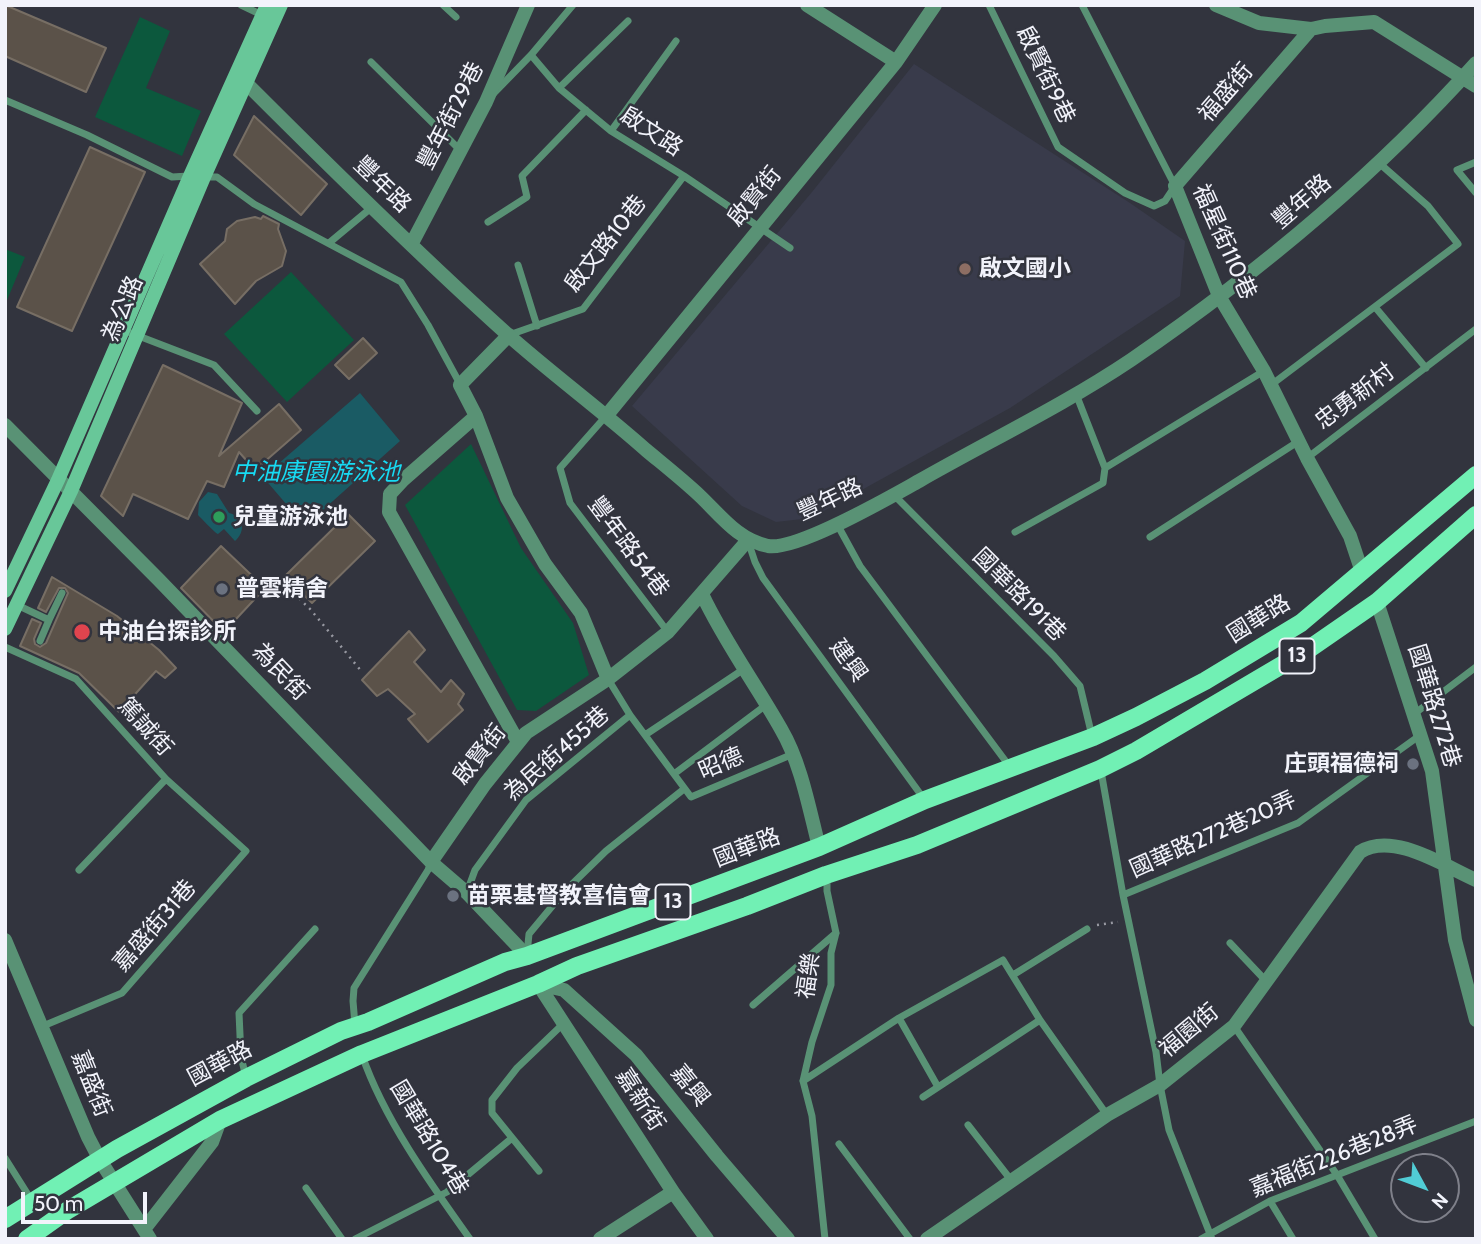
<!DOCTYPE html>
<html>
<head>
<meta charset="utf-8">
<style>
  body { margin:0 }
  #map { position:relative; width:1481px; height:1244px; overflow:hidden; background:#32343e; font-family:Cabin,sans-serif }
  canvas { display:block }
  .frame { position:absolute; inset:0; border:7px solid #f2f3fb; pointer-events:none }
  .north { position:absolute; left:1390px; top:1153px; width:70px; height:70px; box-sizing:border-box; background:#32343e; border:2px solid #7f808a; border-radius:50%; rotate:131deg; font-size:19px; font-weight:700; line-height:28px; text-align:center; color:#f2f3fb }
  .north::after { content:''; display:block; margin:auto; width:24px; height:32px; background:#51ccd5; clip-path:polygon(50% 0,100% 100%,50% 72%,0 100%) }
  .scale { position:absolute; left:21px; top:1192px; width:126px; height:32px; box-sizing:border-box; border:4px solid #f2f3fb; border-top:0; padding-left:9px; font-size:21px; line-height:24px; white-space:nowrap; color:#f2f3fb; -webkit-text-stroke:5px #32343e; paint-order:stroke }
</style>
</head>
<body>
<div id="map">
<canvas width="1481" height="1244"></canvas>
<div class="frame"></div>
<div class="north">N</div>
<div class="scale">50 m</div>
</div>
<script>
const ctx = document.querySelector('canvas').getContext('2d');
ctx.lineJoin = 'round';
function fill(path, color) {
  ctx.fillStyle = color;
  ctx.fill(path, 'evenodd');
}
function trace(path, color, width, dash) {
  ctx.strokeStyle = color;
  ctx.lineWidth = width;
  ctx.lineCap = dash ? 'butt' : 'round';
  ctx.setLineDash(dash || []);
  ctx.stroke(path);
}
function drawText(font, color, halo, rows, align = 'center') {
  ctx.font = font + ' Cabin,"Noto Sans TC",sans-serif';
  ctx.lineWidth = 5;
  ctx.setLineDash([]);
  ctx.textBaseline = 'middle';
  ctx.strokeStyle = halo;
  ctx.fillStyle = color;
  for (const [text, x, y, turn = 0] of rows) {
    ctx.save();
    ctx.translate(x, y);
    ctx.rotate((+turn || 0) * Math.PI / 180);
    ctx.textAlign = isNaN(turn) ? turn : align;
    if (halo) ctx.strokeText(text, 0, 0);
    ctx.fillText(text, 0, 0);
    ctx.restore();
  }
}
fill(new Path2D(`
  M914,64L1130,203L1185,241L1180,296L1010,408L811,518L776,522L742,506L632,406L812,192Z`), '#393b4b');
fill(new Path2D(`
  M140,17L170,31L146,88L201,111L182,156L95,117Z
  M5,249L25,257L5,305Z
  M291,272L354,340L287,402L224,334Z
  M471,444L521,548L573,623L589,675L536,711L517,710L405,505Z`), '#0c583d');
fill(new Path2D(`
  M360,393L400,441L305,526L263,477Z
  M208,492L217,494L229,513C244,516 246,532 235,541L224,529L218,534C215,533 201,518 198,515L199,502Z`), '#1a5b64');
const building = new Path2D(`
  M5,5L106,48L86,92L5,56Z
  M254,116L327,184L301,215L234,155Z
  M90,147L145,172L72,331L17,307Z
  M263,216L279,224L278,229L286,251L282,266L256,281L235,304L200,264L225,241L227,229L237,221L255,217L261,219Z
  M363,338L377,353L349,379L335,365Z
  M163,365L242,403L219,456L279,404L301,430L255,470L239,452L224,487L207,481L188,519L133,494L123,516L101,496Z
  M348,514L375,541L312,603L285,576Z
  M221,546L265,588L224,632L181,588Z
  M52,577L117,616L159,650L176,668L165,678L156,671L119,712L79,673L20,646L32,619L41,623L34,639L35,644L40,647L46,643L68,593L65,588H59L46,612L38,608Z
  M409,631L425,650L414,662L441,692L451,680L464,694L458,704L463,710L428,742L408,719L415,714L388,689L377,696L362,680Z`);
fill(building, '#5b5249');
trace(building, '#776e64', 2);
trace(new Path2D(`
  M279,579L311,610L362,672
  M1097,925L1118,922`), '#9899a2', 2.5, [2, 5]);
trace(new Path2D(`
  M241,5L262,15
  M443,5L456,17
  M989,5L1058,147L1125,193L1154,206L1165,201L1175,186L1082,5
  M531,55L559,88L611,131L684,176L790,248
  M371,62L460,150
  M559,88L628,21
  M494,93L531,55L573,5
  M5,100L87,135L172,177L189,176
  M611,131L676,41
  M1476,162L1457,170L1476,193
  M204,177H217L254,204L401,282L428,325L460,384
  M488,222L527,197L522,176L586,110
  M329,243L371,208
  M518,265L537,326
  M1375,307L1426,368
  M123,330L214,365L257,411
  M509,335L583,309L684,176
  M1271,385L1458,244L1428,206L1379,163
  M1076,394L1105,468
  M606,416L560,468L570,503L668,632
  M1307,458L1476,329
  M894,495L1054,656L1080,686L1092,736
  M837,524L860,566L1010,767
  M1015,532L1103,483L1105,468L1264,371
  M1150,537L1299,441
  M748,541L755,562L763,578L924,799
  M17,605L49,620L62,593
  M40,641L49,620
  M5,647L76,679L166,779L246,851L122,993L43,1026
  M608,679L630,715L691,797L793,754
  M1414,714L1476,667
  M645,735L744,669
  M1101,771L1123,895L1156,1052L1160,1085L1169,1130L1212,1239
  M674,774L766,705
  M79,870L166,779
  M467,892L475,870L526,800L630,715
  M1123,895L1298,823L1419,736
  M1230,943L1266,981
  M527,954L529,934L564,892L606,851L684,789
  M1013,975L1087,929
  M753,1005L836,933
  M899,1018L938,1087
  M355,1025L353,1001L354,988L428,870L431,863
  M1234,1026L1337,1175L1375,1239
  M362,1055C384,1119 430,1183 470,1239
  M246,1077L241,1057L239,1013L315,929
  M803,1081L899,1018L1003,960L1040,1020L1107,1115
  M923,1097L1040,1020
  M968,1125L1011,1180
  M839,1144L910,1239
  M5,1158L32,1201
  M539,1171L492,1113V1100L517,1068L563,1024
  M306,1188L342,1239
  M1270,1201L1293,1239
  M355,1239L447,1192L512,1138
  M825,1239L812,1116L803,1081L812,1042L831,985V953L836,933L827,891V876
  M1201,1239L1270,1201L1476,1121`), '#599275', 7);
trace(new Path2D(`
  M807,5L896,62
  M1216,5L1259,23L1311,29L1325,26L1374,22L1476,86
  M1311,29L1175,186L1219,296L1264,371L1307,458L1350,536L1362,572
  M237,79L246,83C331,168 417,253 507,334C552,374 601,410 646,450C664,465 683,480 700,496C721,516 738,540 768,546C797,551 890,497 919,481C989,441 1064,405 1131,360C1258,273 1373,178 1476,63
  M411,245L486,102L528,5
  M509,335L460,385L476,416L507,498L545,564L581,613L608,679
  M607,415L896,62L935,5
  M476,416L403,480L390,494L389,512L518,742
  M5,425L159,580L431,862L467,893L527,956
  M702,594C724,641 755,683 781,729C801,763 809,808 819,847
  M1377,602L1432,771L1455,940L1476,1020
  M431,862L485,784L526,733L608,679L668,632L748,540
  M5,940L88,1137L100,1160L150,1239
  M538,984L564,990L636,1055L717,1156L788,1239
  M538,984L673,1192L707,1239
  M145,1228L212,1142L220,1120
  M600,1239L673,1192
  M927,1239L1107,1115L1160,1085L1234,1026L1360,852C1393,831 1444,866 1476,880`), '#599275', 14);
trace(new Path2D(`
  M5,591L58,480L190,176L267,5
  M5,629L71,491L204,177L281,5`), '#68c799', 14);
trace(new Path2D(`
  M5,1219L117,1149L246,1078L341,1031L368,1022L505,962L527,956L819,847L925,800L1093,737L1136,717L1205,681L1301,623L1476,475
  M27,1239L68,1210L220,1120L362,1054L538,984L577,966L747,906L826,875L917,845L1100,769L1136,751L1309,649L1377,602L1476,515`), '#71f0b4', 18);
for (const [x, y, r, color] of [
  [965,269,7,"#8d6e63"],
  [219,517,7,"#2e9e5b"],
  [222,589,7,"#6b7280"],
  [82,632,9,"#e0444e"],
  [1413,764,7,"#6b7280"],
  [453,896,7,"#6b7280"]
]) {
  const dot = new Path2D();
  dot.arc(x, y, r, 0, 2 * Math.PI);
  ctx.fillStyle = color;
  ctx.fill(dot);
  trace(dot, '#32343e', 2.5);
}
for (const [x, y, w] of [
  [1297,656,35],
  [673,902,35]
]) {
  const box = new Path2D();
  box.roundRect(x - w / 2, y - 17.5, w, 35, 5);
  ctx.fillStyle = '#32343e';
  ctx.fill(box);
  trace(box, '#f2f3fb', 2);
}
drawText('bold 21px', '#f2f3fb', null, [
  ["13",1297,656],
  ["13",673,902]
]);
drawText('23px', '#f2f3fb', '#32343e', [
  ["啟賢街9巷",1045,75,64],
  ["福盛街",1226,93,-49],
  ["豐年街29巷",451,116,-63],
  ["啟文路",651,132,33],
  ["豐年路",382,185,44],
  ["啟賢街",755,197,-51],
  ["豐年路",1302,202,-41],
  ["福星街110巷",1224,242,66],
  ["啟文路10巷",606,244,-52],
  ["為公路",123,309,-67],
  ["忠勇新村",1355,397,-37],
  ["豐年路",830,500,-25],
  ["豐年路54巷",628,547,53],
  ["國華路191巷",1019,595,45],
  ["國華路",1259,619,-32],
  ["建興",848,661,54],
  ["為民街",280,672,46],
  ["國華路272巷",1434,706,73],
  ["篤誠街",145,727,48],
  ["為民街455巷",557,754,-41],
  ["啟賢街",480,755,-52],
  ["昭德",721,764,-23],
  ["國華路272巷20弄",1213,835,-24],
  ["國華路",747,848,-21],
  ["嘉盛街31巷",155,926,-49],
  ["福樂",809,976,-82],
  ["福園街",1189,1031,-40],
  ["國華路",220,1064,-28],
  ["嘉盛街",91,1084,68],
  ["嘉興",690,1086,51],
  ["嘉新街",640,1100,57],
  ["國華路104巷",429,1138,59],
  ["嘉福街226巷28弄",1334,1157,-22]
]);
drawText('bold 23px', '#f2f3fb', '#32343e', [
  ["啟文國小",979,269],
  ["兒童游泳池",233,517],
  ["普雲精舍",236,589],
  ["中油台探診所",98,632],
  ["庄頭福德祠",1399,764,"right"],
  ["苗栗基督教喜信會",467,896]
], 'left');
drawText('italic 24px', '#17dbf3', '#32343e', [
  ["中油康園游泳池",316,473]
]);
</script>
</body>
</html>
